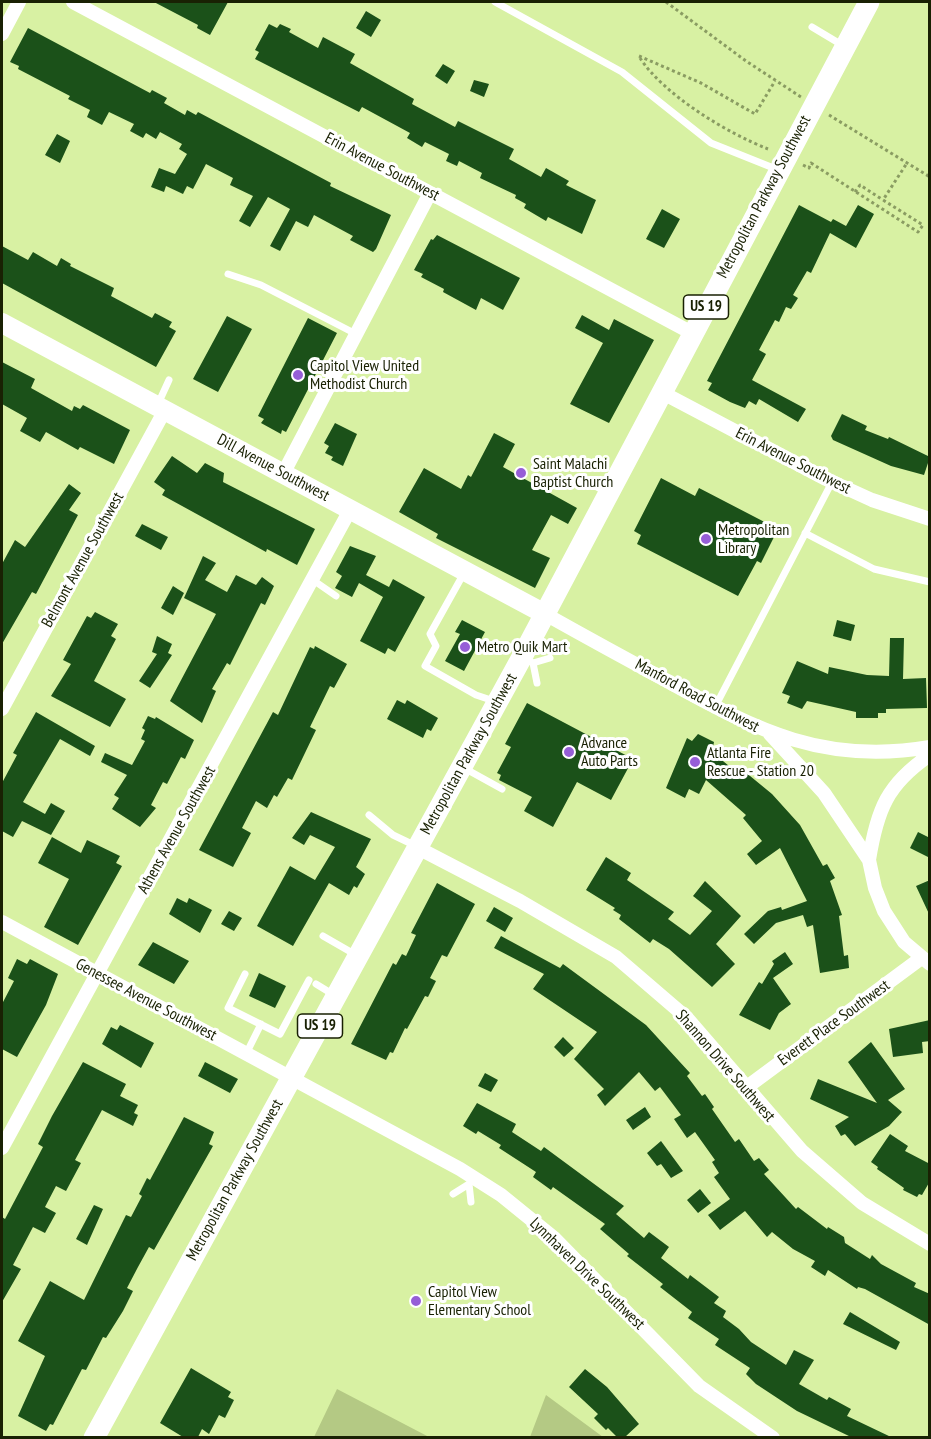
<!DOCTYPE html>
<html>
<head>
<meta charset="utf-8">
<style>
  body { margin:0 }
  #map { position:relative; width:931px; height:1439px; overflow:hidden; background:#d8f1a3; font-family:"PT Sans Narrow",sans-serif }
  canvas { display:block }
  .frame { position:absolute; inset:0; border:3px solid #192103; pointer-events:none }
</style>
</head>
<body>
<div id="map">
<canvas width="931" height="1439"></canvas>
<div class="frame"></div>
</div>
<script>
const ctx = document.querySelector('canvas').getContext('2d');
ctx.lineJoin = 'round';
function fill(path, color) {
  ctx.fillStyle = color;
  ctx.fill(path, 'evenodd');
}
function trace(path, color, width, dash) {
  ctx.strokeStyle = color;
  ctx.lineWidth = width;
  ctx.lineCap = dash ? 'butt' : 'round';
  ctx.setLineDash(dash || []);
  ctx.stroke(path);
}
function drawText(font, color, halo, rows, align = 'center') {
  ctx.font = font + ' "PT Sans Narrow",sans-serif';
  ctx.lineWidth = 6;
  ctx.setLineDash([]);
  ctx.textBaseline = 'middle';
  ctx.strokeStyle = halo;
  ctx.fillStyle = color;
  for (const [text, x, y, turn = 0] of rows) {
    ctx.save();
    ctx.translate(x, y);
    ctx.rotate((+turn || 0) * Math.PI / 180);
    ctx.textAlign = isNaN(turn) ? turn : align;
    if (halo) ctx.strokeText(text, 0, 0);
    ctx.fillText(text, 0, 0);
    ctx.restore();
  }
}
fill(new Path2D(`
  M337,1389L429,1437H314Z
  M546,1395L603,1437H530Z`), '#b4c984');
fill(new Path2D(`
  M154,2H228L210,35L197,28L198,25Z
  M366,11L381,20L371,37L356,28Z
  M269,24L277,28L280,24L291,29L289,32L318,48L323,37L355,54L350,63L414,99L412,104L455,127L458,121L514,149L509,159L541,177L546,168L569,181L566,185L596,200L582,234L548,217L546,221L524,208L526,204L515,198L516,195L480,178L482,173L459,161L457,166L446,161L449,154L425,142L422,147L407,138L410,133L362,107L359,112L255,59L259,52L255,50Z
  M28,28L150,93L152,90L167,98L164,103L185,115L187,110L196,115L198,112L331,183L330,186L391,215L376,249L373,252L350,240L353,236L314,215L308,227L296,221L280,251L270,246L290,209L268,197L250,227L239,221L253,196L230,185L233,178L206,164L193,189L187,186L183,194L166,186L164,192L151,187L159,168L175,174L187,154L179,149L182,144L160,132L156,139L146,133L143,138L130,131L134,124L109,112L102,125L87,117L90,110L68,99L70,96L18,69L19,66L10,62Z
  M443,64L455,71L447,84L435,76Z
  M474,80L489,84L484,97L470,91Z
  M57,134L70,141L60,163L45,155Z
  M799,205L831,222L833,219L846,226L858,205L874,214L856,248L830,233L811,273L807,271L793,295L798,298L791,309L786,307L779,322L775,320L759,350L766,354L752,380L806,409L798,422L759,399L756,405L749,401L745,408L730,402L708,390L712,383L707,381Z
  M662,209L680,219L664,248L646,239Z
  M437,235L520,278L503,310L481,298L476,310L443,292L444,289L421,277L423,274L414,270L431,239L433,240Z
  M2,246L28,260L33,252L57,266L61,258L71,264L70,266L114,288L111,296L152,318L155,313L172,322L169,327L176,331L156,367L2,283Z
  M582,315L609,330L614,319L654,340L609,423L570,404L603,343L575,328Z
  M227,316L252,329L218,392L193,379Z
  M308,318L337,333L286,432L282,430L281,434L261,423L264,419L258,416Z
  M2,362L35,379L31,388L72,411L74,406L80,409L83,405L130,430L114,464L80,447L78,450L46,432L40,442L20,431L27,418L2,404Z
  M842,414L867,426L865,430L888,439L889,437L930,457L924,475L891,466L833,440L831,436Z
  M335,423L357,434L343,466L331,460L333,457L325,453L329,446L324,443Z
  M494,433L515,444L503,467L577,508L568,524L551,515L532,550L550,558L535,588L436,538L438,534L399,512L424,468L461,489L468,475L471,477Z
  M172,456L197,473L205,463L224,473L223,482L315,529L297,565L267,549L266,552L162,495L165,490L154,482Z
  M661,478L695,496L699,488L778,529L761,563L757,561L738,596L637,544L641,535L634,531Z
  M69,484L81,493L69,510L78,515L36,594L32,592L2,644V564L15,540L25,547Z
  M142,524L168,537L161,550L135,536Z
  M350,546L376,556L366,575L389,587L393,579L425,597L395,652L388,648L385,654L360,641L383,597L359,583L352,597L335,588L342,576L336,572Z
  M203,556L216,563L205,580L227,592L236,575L256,585L262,577L274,586L265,605L261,603L230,665L227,663L212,689L216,691L202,723L170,701L216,614L184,598Z
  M173,586L184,593L173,615L161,608Z
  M95,612L118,624L111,636L116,639L94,681L126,699L110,727L51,696L71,664L63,660L87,616L91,618Z
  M462,620L485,632L464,671L445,661L460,634L455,632Z
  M837,620L855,625L851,641L833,636Z
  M157,636L172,644L168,653L172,655L150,688L139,681L157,654L152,652Z
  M890,638H904L903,679L926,678L927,708L886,709V713H878V718H856V712L807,701L802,709L787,703L790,696L782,693L797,661L828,674L829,667L867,675L889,676Z
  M315,646L347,664L334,688L330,686L310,727L316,730L292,780L288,778L277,797L274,795L267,808L256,801L242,828L251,833L233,867L199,850L273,712L278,715L310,647L314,649Z
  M397,700L405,704L407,700L438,718L431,731L427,729L423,738L387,719Z
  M527,703L633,759L611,800L577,782L553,827L524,811L532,797L499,780L501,775L497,773L511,747L505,744Z
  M36,712L95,746L90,756L60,739L23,802L45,814L51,803L65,811L51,835L22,821L13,837L2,831V783L17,755L13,753Z
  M148,716L155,719L156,717L194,740L185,759L181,757L167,784L163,782L151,805L156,808L140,827L112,809L119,798L114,795L127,775L101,762L105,753L132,765L145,741L141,739L145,730L142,728Z
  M698,734L714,742L712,752L740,775L744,771L772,794L800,825L823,866L827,864L835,878L830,881L842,915L839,916L844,956L848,955L849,968L820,973L813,925L807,927L803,915L776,923L754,944L744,934L768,911L781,907L782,910L807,901L780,848L756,865L747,854L762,841L743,818L746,815L706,780L699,794L689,789L685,798L666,788L687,738L692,741Z
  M311,812L371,839L356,867L365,874L357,888L354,886L349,895L329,883L293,946L257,926L290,866L315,880L335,847L310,835L304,845L292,838Z
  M918,832L930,838V858L910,848Z
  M52,837L81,853L87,840L120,856L116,863L122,866L78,945L44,927L69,879L38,863Z
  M606,857L631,873L627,880L674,912L668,919L690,935L712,911L693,896L705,881L741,916L716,944L735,964L712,987L669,949L653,939L650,943L619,919L621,915L613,910L615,908L586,890Z
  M930,880V916L916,886Z
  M437,883L475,904L447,957L442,955L430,978L436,981L428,997L425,996L407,1029L405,1028L393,1053L390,1052L386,1060L351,1044L393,963L396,965L402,954L406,956L416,935L411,933Z
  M177,898L187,903L189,898L212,910L200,933L169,914Z
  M494,907L513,918L505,932L486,921Z
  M229,911L242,918L234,931L221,924Z
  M501,936L560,968L563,964L646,1025L690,1073L687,1076L702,1096L705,1094L714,1107L712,1109L735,1142L739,1139L754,1161L759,1158L769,1170L764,1174L796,1209L798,1207L827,1229L828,1227L844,1237L845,1243L870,1259L872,1255L881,1264L916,1283L914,1287L930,1294V1325L865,1289L858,1287L857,1289L828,1270L825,1276L811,1267L815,1261L793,1249L772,1232L767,1237L745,1211L720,1230L708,1215L730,1199L714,1177L719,1173L712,1162L715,1160L695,1132L687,1138L674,1119L681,1115L660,1087L655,1091L639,1072L605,1106L597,1095L604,1089L574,1059L597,1032L533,989L544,974L494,948Z
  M153,942L189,961L174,984L138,965Z
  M785,952L793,964L773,978L791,1004L779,1013L770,1030L739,1015L759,982L762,984L774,964L772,961Z
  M17,959L27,964L30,959L58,974L46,1005L17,1057L2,1049V1004L14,981L8,978Z
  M259,973L286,986L275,1008L249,996Z
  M930,1020V1041L922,1042L923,1053L893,1057L889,1029Z
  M120,1025L154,1043L141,1068L102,1044L111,1027L117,1030Z
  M563,1037L574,1048L564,1057L554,1047Z
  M871,1042L905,1089L888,1100L902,1112L889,1126L855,1146L845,1134L841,1136L835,1126L849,1117L810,1099L818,1079L877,1103L848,1062Z
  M83,1062L126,1084L120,1096L138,1105L134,1113L138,1115L133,1126L102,1110L75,1160L81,1163L66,1191L56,1186L45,1207L56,1213L45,1233L33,1227L13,1265L21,1269L2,1302V1217L5,1219L43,1147L38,1144L52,1116Z
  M205,1062L238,1079L230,1093L198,1076Z
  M485,1073L498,1080L491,1092L478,1086Z
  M477,1103L516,1124L512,1132L541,1151L544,1147L624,1206L616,1214L644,1238L649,1232L669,1247L661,1258L688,1279L690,1275L719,1297L714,1303L726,1311L723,1317L739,1329L751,1342L786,1365L794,1350L814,1360L799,1384L827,1400L829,1397L851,1409L847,1416L891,1437H851L797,1411L756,1384L746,1374L750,1368L715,1345L719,1339L688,1318L692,1312L660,1287L663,1284L627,1256L629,1254L600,1229L605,1224L553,1187L551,1190L533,1177L536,1172L499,1148L501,1145L478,1131L476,1134L463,1126Z
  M645,1107L651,1117L633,1130L626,1120Z
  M184,1117L214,1132L209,1144L213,1146L154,1250L149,1247L138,1267L127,1288L133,1291L123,1311L106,1338L103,1337L86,1370L82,1369L53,1425L50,1424L46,1431L18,1416L45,1356L18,1341L50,1281L84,1300L126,1215L131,1217L142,1196L139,1194L147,1178L150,1180Z
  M890,1134L908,1146L905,1151L930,1164V1181L922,1195L919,1194L917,1197L903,1190L904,1188L877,1169L878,1167L871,1162Z
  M661,1141L683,1171L671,1178L661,1164L657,1166L647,1153Z
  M700,1189L711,1203L698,1213L687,1200Z
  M94,1205L103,1209L87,1245L76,1239Z
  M850,1312L900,1342L896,1350L843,1324Z
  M191,1368L231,1392L228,1397L234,1400L225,1418L219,1415L209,1434L202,1429L198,1437H183L160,1423Z
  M585,1369L607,1387L639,1424L625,1437H617L608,1428L606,1430L594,1418L598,1414L569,1387Z`), '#1b5119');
trace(new Path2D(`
  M666,2L746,61L801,97
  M639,56L701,83L755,114L775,81
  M640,58C664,95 727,133 768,149
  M829,115L930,177
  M803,165L809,168L811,163L918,232L923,225L883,200L907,163
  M855,192L860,185L883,200`), '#8a9c62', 3, [3, 3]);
trace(new Path2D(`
  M495,2L622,72L711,143L776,169
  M812,27L842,45
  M228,274L261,285L356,334
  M158,404L169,380
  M584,480L606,492
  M805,533L874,569L930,582
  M464,573L430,634L436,646L425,666L476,695L494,701
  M313,580L336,596
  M524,658L533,663L550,658
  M533,663L537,683
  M715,707L832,482
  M464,768L502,789
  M369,815L393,835L416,846
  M323,936L356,955
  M245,974L228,1008L280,1034L309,980
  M316,984L334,995
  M246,1054L261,1024
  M469,1184L471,1202
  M453,1194L469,1184L473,1177`), '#fff', 7);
trace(new Path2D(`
  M73,2L692,333
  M2,34L19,2
  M661,392L826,479L872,500L930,519
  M283,474L430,193
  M545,614C586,637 628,660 669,682C758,731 825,765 930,747
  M2,709L165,410
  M770,734L824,793L869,860L875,888L884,911L904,942L930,964
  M418,848L520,901L616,957L687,1018L802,1151L862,1203L930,1244
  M869,860C877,810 887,784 930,755
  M2,922L460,1169L501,1195L554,1238L699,1386L773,1438
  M747,1087L920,959
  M2,1148L350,510`), '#fff', 14);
trace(new Path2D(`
  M2,323L545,614`), '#fff', 20);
trace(new Path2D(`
  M94,1438L522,657L869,2`), '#fff', 21);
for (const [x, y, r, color] of [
  [298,375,6,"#965ed7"],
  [521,473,6,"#965ed7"],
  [706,539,6,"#965ed7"],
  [465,647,6,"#965ed7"],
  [569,752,6,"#965ed7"],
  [695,762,6,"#965ed7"],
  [416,1301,6,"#965ed7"]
]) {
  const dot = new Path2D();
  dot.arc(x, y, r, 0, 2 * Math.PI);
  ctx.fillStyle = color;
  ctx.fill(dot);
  trace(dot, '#fff', 2);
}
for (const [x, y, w] of [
  [706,307,45],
  [320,1026,45]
]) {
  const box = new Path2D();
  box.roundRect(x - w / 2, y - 12, w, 24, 4.5);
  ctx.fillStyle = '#fff';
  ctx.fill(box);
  trace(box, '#192103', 1.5);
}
drawText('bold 15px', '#192103', null, [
  ["US 19",706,307],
  ["US 19",320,1026]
]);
drawText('16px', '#192103', '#fff', [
  ["Erin Avenue Southwest",382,167,28],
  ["Metropolitan Parkway Southwest",764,197,-62],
  ["Erin Avenue Southwest",793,461,27],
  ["Dill Avenue Southwest",273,468,28],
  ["Belmont Avenue Southwest",83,560,-61],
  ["Manford Road Southwest",697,696,28],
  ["Metropolitan Parkway Southwest",469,754,-61],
  ["Athens Avenue Southwest",177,830,-61],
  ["Genessee Avenue Southwest",146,1000,28],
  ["Everett Place Southwest",834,1023,-36],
  ["Shannon Drive Southwest",725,1066,49],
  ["Metropolitan Parkway Southwest",235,1180,-61],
  ["Lynnhaven Drive Southwest",587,1274,44]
]);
drawText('16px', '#192103', '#fff', [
  ["Capitol View United",310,366],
  ["Methodist Church",310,384],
  ["Saint Malachi",533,464],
  ["Baptist Church",533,482],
  ["Metropolitan",718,530],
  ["Library",718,548],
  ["Metro Quik Mart",477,647],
  ["Advance",581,743],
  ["Auto Parts",581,761],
  ["Atlanta Fire",707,753],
  ["Rescue - Station 20",707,771],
  ["Capitol View",428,1292],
  ["Elementary School",428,1310]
], 'left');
</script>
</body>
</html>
